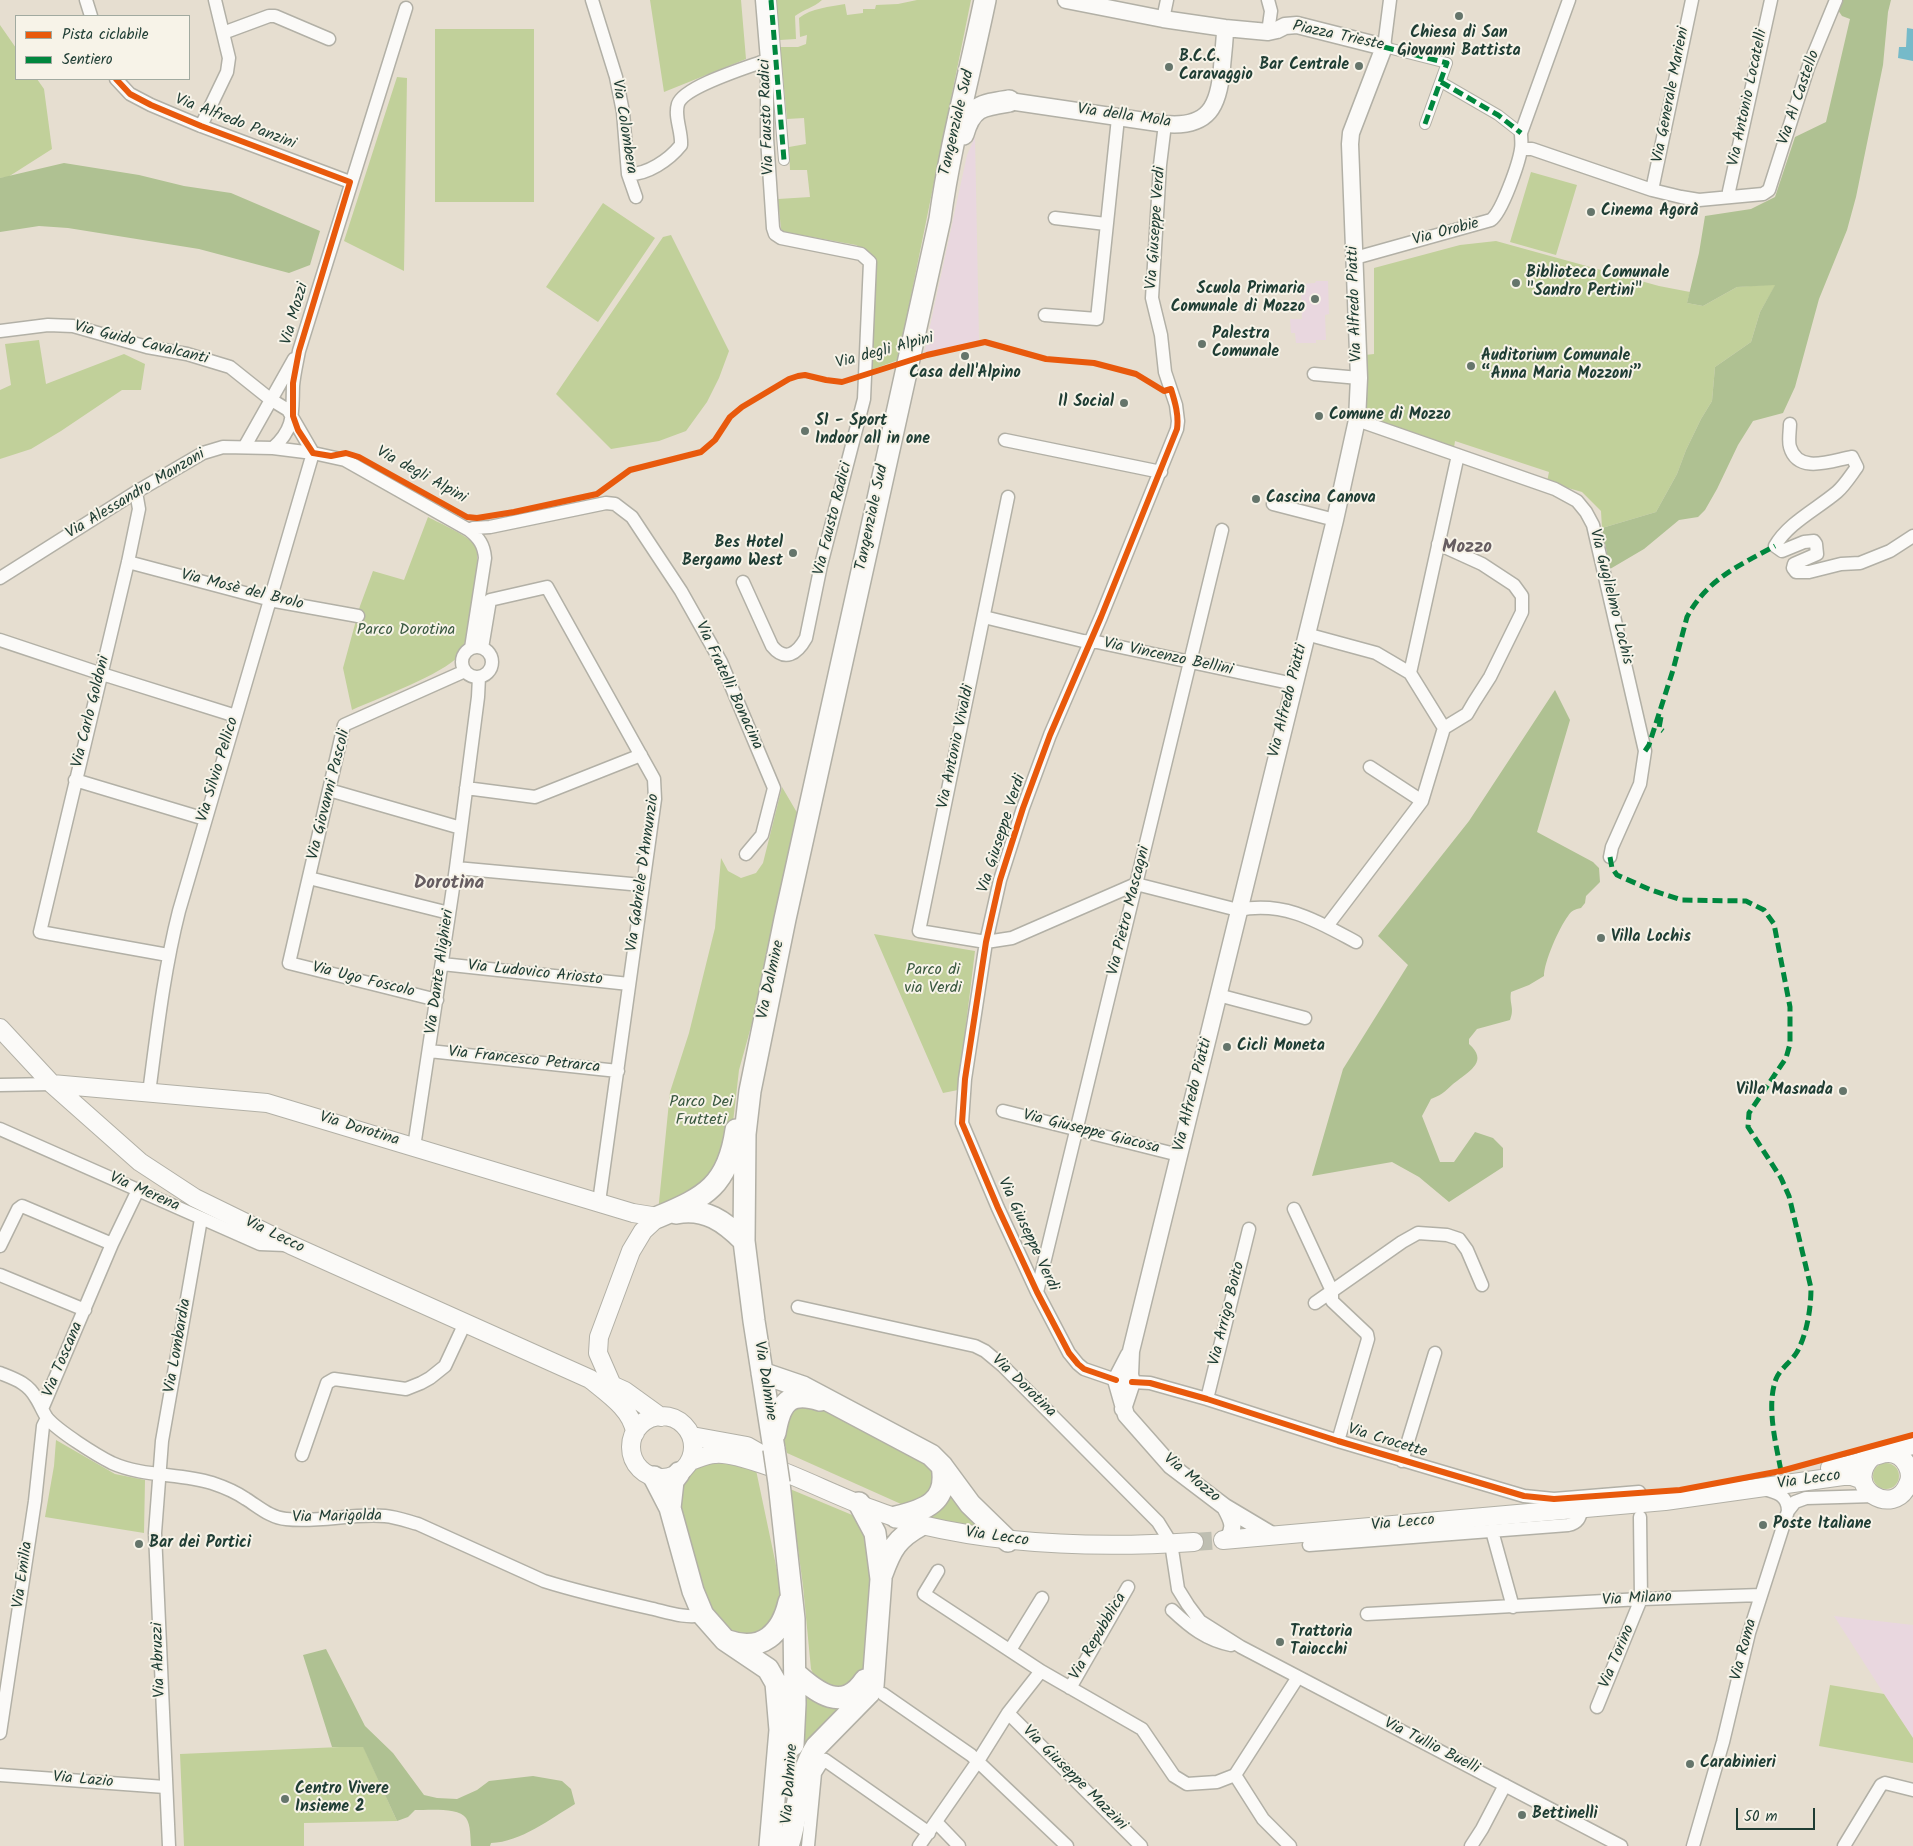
<!DOCTYPE html>
<html>
<head>
<meta charset="utf-8">
<style>
  body { margin:0 }
  #map { position:relative; width:1913px; height:1846px; overflow:hidden; background:#e6ded0; font-family:Kalam,sans-serif }
  canvas { display:block }
  .legend { position:absolute; left:15px; top:15px; width:175px; height:65px; box-sizing:border-box; background:#f7f3e8; border:1px solid #a1aaa0; margin:0; padding:6px 9px; list-style:none; font-size:15px; color:#1f3d34 }
  .legend li { display:flex; align-items:center; gap:10px; height:25px }
  .legend b { width:25px; border:1px solid #a1aaa0 }
  .scale { position:absolute; left:1736px; top:1808px; width:79px; height:22px; box-sizing:border-box; border:2px solid #1f3d34; border-top:0; padding-left:6px; font-size:15px; line-height:18px; white-space:nowrap; color:#1f3d34; -webkit-text-stroke:4px #f7f3e8; paint-order:stroke }
</style>
</head>
<body>
<div id="map">
<canvas width="1913" height="1846"></canvas>
<ul class="legend">
<li><b style="height:6px;background:#e8590c"></b>Pista ciclabile</li>
<li><b style="height:6px;background:#00873e"></b>Sentiero</li>
</ul>
<div class="scale">50 m</div>
</div>
<script>
const ctx = document.querySelector('canvas').getContext('2d');
ctx.lineJoin = 'round';
function fill(path, color) {
  ctx.fillStyle = color;
  ctx.fill(path, 'evenodd');
}
function trace(path, color, width, dash) {
  ctx.strokeStyle = color;
  ctx.lineWidth = width;
  ctx.lineCap = dash ? 'butt' : 'round';
  ctx.setLineDash(dash || []);
  ctx.stroke(path);
}
function drawText(font, color, halo, rows, align = 'center') {
  ctx.font = font + ' Kalam,sans-serif';
  ctx.lineWidth = 4;
  ctx.setLineDash([]);
  ctx.textBaseline = 'middle';
  ctx.strokeStyle = halo;
  ctx.fillStyle = color;
  for (const [text, x, y, turn = 0] of rows) {
    ctx.save();
    ctx.translate(x, y);
    ctx.rotate((+turn || 0) * Math.PI / 180);
    ctx.textAlign = isNaN(turn) ? turn : align;
    if (halo) ctx.strokeText(text, 0, 0);
    ctx.fillText(text, 0, 0);
    ctx.restore();
  }
}
fill(new Path2D(`
  M975,137L979,340L924,354L967,155Z
  M1316,281H1328L1329,314L1325,315L1326,340H1316V343H1296L1295,333H1291L1290,319H1302L1301,284L1315,283Z
  M1834,1616L1913,1625V1738L1884,1694Z`), '#e9d7df');
fill(new Path2D(`
  M650,0H741L746,59L664,92Z
  M776,0H822C813,8 804,9 795,16L796,39L780,40Z
  M917,0H971L898,360L871,370L876,276C874,262 870,251 856,245L784,232L781,229L778,199L810,197L807,170H790L789,147L806,144L804,118L787,119L780,47H798L806,44L807,35L800,37L799,18C811,8 830,7 845,4L847,15L863,13V9H875L876,5L898,4Z
  M0,25L16,48V79H37L44,89L52,149L8,177L0,178Z
  M435,29H534V202H435Z
  M397,77L407,78L404,271L344,241Z
  M1531,172L1577,185L1556,255L1510,242Z
  M603,203L655,238L598,322L546,287Z
  M671,235L729,351L719,378L707,402L686,431L659,441L611,449L556,394L663,237Z
  M1496,241L1659,286L1690,292L1687,303L1703,306L1737,287L1776,284L1760,312L1751,342L1715,367L1712,401L1701,419L1686,450L1677,474L1656,512L1602,528L1601,511L1582,492L1547,482L1549,472L1455,441L1454,448L1367,419L1365,355L1374,354V268L1460,245Z
  M39,340L46,384L124,354L145,364L141,390H122L61,431L31,449L0,459V390L11,385L5,344Z
  M428,517C439,523 472,537 476,547C481,559 468,645 460,655C442,675 378,698 352,710L343,668L360,606L373,571L404,580Z
  M782,787L799,816L757,1005L739,1070L732,1131L706,1183L658,1212L670,1092L689,1033L715,928L721,858L728,871L741,878L756,873L763,863Z
  M874,934L975,951L958,1090L943,1093Z
  M801,1406L822,1407L932,1466L933,1491L908,1505L901,1504L787,1453C782,1430 778,1419 801,1406Z
  M56,1440L115,1474L145,1480L144,1533L45,1517L54,1466Z
  M721,1462H734L756,1470L781,1589L780,1606L775,1627L751,1638L725,1631L701,1600L678,1497L680,1485L691,1473L703,1463Z
  M1873 1476a13 13 0 1 1 26 0a13 13 0 1 1-26 0Z
  M948,1484L999,1536L918,1517Z
  M790,1489L857,1517L863,1525L875,1567L865,1666L858,1681L838,1691L816,1680L811,1669L803,1586Z
  M801,1683L848,1701L802,1762Z
  M1830,1685L1884,1694L1913,1738V1763L1819,1746Z
  M363,1746L397,1821L304,1823V1846H184L180,1754Z`), '#c1d09a');
fill(new Path2D(`
  M1831,0H1891L1888,12L1883,65L1856,197L1847,230L1819,299L1795,387L1783,413L1753,421L1738,445L1717,489L1705,510L1698,517L1679,520L1644,549L1610,569L1602,528L1656,512L1677,474L1686,450L1701,419L1712,401L1715,367L1751,342L1760,312L1775,285L1737,287L1703,306L1687,303L1699,253L1705,216L1751,209L1775,197L1795,137L1826,122L1850,19L1842,16Z
  M64,163L139,175L184,186L231,193L320,231L310,265L289,273L199,249L68,228L39,226L0,232V178Z
  M1555,690L1570,720L1537,832L1593,862L1599,868L1600,882L1586,896L1585,903L1581,908C1575,909 1571,911 1568,916C1559,928 1544,962 1544,976L1529,985L1511,992C1509,1004 1515,1008 1510,1020L1477,1029L1469,1039V1044C1488,1061 1471,1070 1457,1081C1446,1089 1445,1094 1431,1099L1422,1116L1440,1162H1454L1475,1132L1493,1138L1503,1148V1167L1449,1202L1419,1177L1392,1162L1312,1176L1343,1069L1408,965L1378,936L1469,821Z
  M326,1649L365,1726L393,1753L424,1795L437,1798L457,1799L477,1790L489,1781L533,1776L562,1781L571,1789L575,1804C550,1819 521,1842 491,1843L490,1846H471C470,1838 471,1825 466,1818C459,1807 427,1810 415,1810L408,1817L397,1821L363,1747H332L303,1655Z`), '#afc192');
fill(new Path2D(`
  M1907,28L1913,29V61L1898,58L1899,47H1906Z`), '#76bac9');
trace(new Path2D(`
  M1194,1542L1223,1540`), '#bebeb1', 18, [18, 9]);
const pedestrian = new Path2D(`
  M771,0L784,160
  M1384,47L1447,63L1425,124
  M1441,82L1498,115L1521,133`);
const minor = new Path2D(`
  M86,0L91,16
  M592,0L616,77L623,112L628,174L636,197
  M1268,0L1271,11L1268,32
  M1163,19L1167,0
  M223,33L269,16H275L329,39
  M1384,47L1390,0
  M116,79L130,94L151,105L201,126L350,182
  M201,126L227,72L229,58L215,0
  M1521,149H1532L1652,190L1681,197L1699,200L1763,194L1769,190L1808,68L1836,0
  M628,174C647,175 669,160 681,145C682,131 674,117 678,104C684,86 749,67 767,60
  M1652,190L1692,0
  M1729,197V191L1771,0
  M1055,218L1106,224
  M1355,258L1491,220C1502,212 1519,163 1521,149C1522,144 1521,138 1521,133L1569,0
  M1045,315L1097,319L1118,118
  M0,331L48,325L73,326L147,347L187,354L230,367L270,399L288,410L313,453
  M1314,374L1359,378
  M1357,420L1555,489L1577,501L1586,512L1593,525L1645,751L1640,784L1612,847L1610,857
  M1790,424C1790,431 1788,441 1790,447C1798,475 1833,460 1852,457L1857,467C1851,475 1845,485 1837,492C1817,509 1788,523 1775,546L1782,551L1804,542L1814,541L1816,544L1817,554L1794,564L1793,568L1796,572H1809L1841,564L1860,563L1890,551L1913,536
  M1005,440L1161,472
  M245,446L294,359
  M273,448C295,428 292,414 293,386C294,374 297,362 299,351L406,8
  M136,492L139,509L128,562L40,932L168,955
  M1008,497L919,931L986,942L1012,938L1136,884L1238,910C1285,901 1317,921 1356,942
  M1273,504L1335,520
  M469,530L473,528L490,527L606,503L615,504L632,517L681,591L721,662L774,788L762,835L746,854
  M128,562L275,601L358,616
  M0,578L136,492L203,453L223,447L273,448L313,453L345,460L469,530C479,538 484,545 485,558L471,648
  M743,582L772,646C785,662 797,654 806,638L821,565L864,399L870,262L861,254L781,238L775,234L773,228L767,138V60L762,0
  M984,617L1083,641L1097,642L1294,684
  M1306,634L1376,653L1410,673L1444,728
  M0,640L102,674L236,716
  M462 662a15 15 0 1 1 30 0a15 15 0 1 1-30 0Z
  M482,648L490,600L547,587L654,779L655,799L599,1202
  M1410,673L1458,455
  M1370,767L1422,801
  M75,780L205,819
  M466,788L535,797L641,755
  M329,790L461,828
  M456,868L642,885
  M309,878L449,913
  M1327,926L1422,801L1444,728L1467,714L1474,702L1490,677L1522,612V596L1514,585L1482,564L1438,544
  M442,964L629,984
  M1218,995L1305,1018
  M437,1000L289,963L344,725L465,671
  M429,1051L618,1071
  M0,1085L52,1084
  M149,1093C157,1032 164,970 179,911L313,453
  M1003,1111L1179,1155
  M0,1129L260,1244L286,1245
  M414,1147L456,868L478,697L479,677
  M1294,1209L1332,1291V1301L1367,1334L1368,1339L1338,1441
  M0,1246L18,1209L22,1206L112,1244
  M0,1275L85,1310
  M1037,1292L1222,530
  M1315,1303L1402,1242L1418,1233L1447,1235L1459,1239L1467,1250L1482,1285
  M798,1307L975,1346L985,1351L1003,1366L1158,1522L1171,1543L1178,1589L1188,1605L1200,1621L1241,1647L1621,1846
  M0,1373C15,1379 28,1383 36,1398C40,1404 43,1412 47,1418C58,1431 96,1455 112,1463C143,1477 180,1473 212,1483C224,1487 236,1492 246,1499C259,1507 271,1518 286,1519C319,1523 352,1513 385,1516C396,1517 407,1521 418,1524L544,1581C579,1592 614,1600 649,1608C667,1612 686,1619 703,1615
  M1116,1380L1084,1369L1078,1364L1069,1353L1037,1292L998,1208L962,1123L965,1079L986,942L1000,880L1023,808L1050,735L1101,617L1177,429L1178,421L1176,405L1165,372L1161,335L1152,298L1160,165L1165,124
  M1132,1382L1150,1383L1207,1399L1338,1441L1524,1496L1554,1499L1639,1492
  M1207,1399L1249,1229
  M42,1409L112,1244L138,1190
  M302,1455L327,1383L334,1379L406,1389L421,1383L430,1378L445,1366L465,1323
  M1402,1461L1435,1353
  M1763,1489C1776,1492 1788,1495 1788,1511
  M1492,1531L1513,1607
  M1309,1545L1568,1525C1578,1523 1580,1518 1582,1508
  M938,1571L924,1594L1041,1671L1142,1729L1174,1776L1187,1784L1217,1782L1235,1775L1298,1677
  M1172,1610C1190,1627 1206,1640 1231,1645
  M1367,1614L1641,1599L1761,1595
  M1010,1650L1042,1598
  M1070,1688L1128,1587
  M883,1694L971,1755L1067,1846
  M1597,1707L1641,1599L1640,1517
  M1008,1713L1141,1846
  M0,1733L35,1501L43,1426L47,1418
  M0,1775L165,1787
  M1235,1775L1263,1819L1290,1846
  M936,1822L959,1846
  M169,1846L155,1533L162,1441L201,1219
  M808,1846L815,1773L820,1765L825,1760L929,1833
  M919,1846L978,1761L1008,1713L1041,1671
  M1471,1846L1482,1829L1505,1785
  M1693,1846L1723,1742L1749,1633L1788,1511L1795,1502L1806,1498L1874,1496
  M1844,1846L1881,1785L1885,1783L1913,1790`);
const tertiary = new Path2D(`
  M1066,0L1163,19L1225,28L1268,32L1277,30L1285,26L1297,25L1384,47L1351,133L1350,144L1359,378L1357,420L1335,520L1131,1351L1130,1375L1132,1382L1123,1409
  M1009,101L1165,124C1209,128 1219,106 1222,67C1223,54 1225,41 1225,28
  M1129,1355L1116,1380L1126,1415L1171,1466L1225,1507L1272,1535
  M1888,1452L1913,1446
  M1225,1507C1231,1518 1237,1528 1227,1539`);
const secondary = new Path2D(`
  M0,1028L52,1084L140,1162L195,1198L291,1245L590,1379C607,1393 633,1410 635,1433
  M52,1084L267,1103L633,1213L658,1217
  M603,1381L625,1391L661,1417
  M612,1385L598,1353L599,1337L631,1251L643,1231L658,1217
  M631 1447a31 31 0 1 1 62 0a31 31 0 1 1-62 0Z
  M692,1436L747,1446L768,1458
  M690,1461C697,1459 707,1454 715,1454C732,1452 758,1463 774,1468C823,1487 871,1513 922,1525C1011,1546 1103,1548 1194,1542
  M1830,1468C1840,1467 1850,1465 1860,1462C1876,1456 1895,1444 1907,1465C1910,1471 1911,1478 1908,1484C1895,1519 1841,1488 1872,1457
  M1223,1540L1665,1501L1843,1476H1852L1863,1480`);
const trunk = new Path2D(`
  M963,134C971,106 982,105 1009,101
  M676,1213C705,1207 725,1222 744,1241
  M658,1217C706,1197 728,1185 736,1130
  M762,1373L803,1387L931,1455L942,1466L970,1504L1008,1541
  M775,1433C780,1404 788,1390 820,1400
  M774,1449L754,1321L744,1241L745,1134L750,1091L785,919L940,219C950,145 970,73 985,0
  M654,1477L670,1508L693,1591L703,1615L725,1640L768,1669L776,1683L780,1730L770,1846
  M779,1483L794,1619L795,1704L793,1745
  M670,1508L673,1481L679,1473
  M896,1517C925,1510 949,1502 942,1466
  M882,1574C891,1549 897,1538 921,1525
  M728,1641C762,1653 782,1633 789,1602
  M795,1673C817,1693 843,1713 865,1680
  M788,1846C799,1813 797,1777 816,1747L869,1693L873,1686L881,1579L875,1533L859,1503`);
trace(pedestrian, '#b2b0a6', 12);
trace(minor, '#b2b0a6', 15);
trace(tertiary, '#b2b0a6', 19);
trace(secondary, '#b2b0a6', 20);
trace(trunk, '#b2b0a6', 24);
trace(pedestrian, '#fbfaf8', 10);
trace(minor, '#fbfaf8', 12);
trace(tertiary, '#fbfaf8', 16);
trace(secondary, '#fbfaf8', 18);
trace(trunk, '#fbfaf8', 21);
const trunkBridge = new Path2D(`
  M774,1449L779,1483`);
trace(trunkBridge, '#b2b0a6', 24, []);
trace(trunkBridge, '#fbfaf8', 21);
trace(new Path2D(`
  M771,0L784,160
  M1384,47L1447,63L1425,124
  M1441,82L1498,115L1521,133
  M1661,717L1659,728L1663,731
  M1645,751L1649,745L1673,670L1687,617C1707,579 1740,565 1775,546
  M1610,857L1612,868L1617,875L1651,890L1682,900L1746,901L1764,910L1774,924L1790,1007V1044L1786,1058L1749,1113L1748,1127L1781,1178L1789,1196L1811,1288C1811,1308 1807,1334 1797,1352C1791,1362 1780,1369 1776,1379C1766,1406 1776,1444 1781,1471`), '#00873e', 5, [10, 5]);
trace(new Path2D(`
  M116,79L130,94L151,105L201,126L350,182L299,351L293,383V416L298,430L313,453L331,456L346,453L359,457L467,517L477,518L514,512L597,494L630,470L701,452L715,440L730,417L742,407L789,379L798,376L805,375L826,380L842,382L927,355L985,342L1046,359L1094,363L1136,374L1164,391L1171,389C1175,402 1179,415 1177,429L1101,617L1050,735L1023,808L1000,880L986,942L965,1079L962,1123L998,1208L1037,1292L1069,1353L1078,1364L1084,1369L1116,1380
  M1132,1382L1150,1383L1207,1399L1338,1441L1524,1496L1554,1499L1680,1490L1781,1471L1913,1435`), '#e8590c', 6);
for (const [x, y, r, color] of [
  [1459,16,5,"#65756b"],
  [1359,66,5,"#65756b"],
  [1169,67,5,"#65756b"],
  [1591,212,5,"#65756b"],
  [1516,283,5,"#65756b"],
  [1315,299,5,"#65756b"],
  [1202,344,5,"#65756b"],
  [965,356,5,"#65756b"],
  [1471,366,5,"#65756b"],
  [1124,403,5,"#65756b"],
  [1319,416,5,"#65756b"],
  [805,431,5,"#65756b"],
  [1256,499,5,"#65756b"],
  [793,553,5,"#65756b"],
  [1601,938,5,"#65756b"],
  [1227,1047,5,"#65756b"],
  [1843,1091,5,"#65756b"],
  [1763,1525,5,"#65756b"],
  [139,1544,5,"#65756b"],
  [1280,1642,5,"#65756b"],
  [1690,1764,5,"#65756b"],
  [285,1799,5,"#65756b"],
  [1522,1815,5,"#65756b"]
]) {
  const dot = new Path2D();
  dot.arc(x, y, r, 0, 2 * Math.PI);
  ctx.fillStyle = color;
  ctx.fill(dot);
  trace(dot, '#f7f3e8', 2);
}
drawText('bold 16px', '#1f3d34', '#f7f3e8', [
  ["Chiesa di San",1459,34,"center"],
  ["Giovanni Battista",1459,52,"center"],
  ["B.C.C.",1179,58],
  ["Caravaggio",1179,76],
  ["Bar Centrale",1349,66,"right"],
  ["Cinema Agorà",1601,212],
  ["Biblioteca Comunale",1526,274],
  ["\"Sandro Pertini\"",1526,292],
  ["Scuola Primaria",1305,290,"right"],
  ["Comunale di Mozzo",1305,308,"right"],
  ["Palestra",1212,335],
  ["Comunale",1212,353],
  ["Auditorium Comunale",1481,357],
  ["“Anna Maria Mozzoni”",1481,375],
  ["Casa dell'Alpino",965,374,"center"],
  ["Il Social",1114,403,"right"],
  ["Comune di Mozzo",1329,416],
  ["SI - Sport",815,422],
  ["Indoor all in one",815,440],
  ["Cascina Canova",1266,499],
  ["Bes Hotel",783,544,"right"],
  ["Bergamo West",783,562,"right"],
  ["Villa Lochis",1611,938],
  ["Cicli Moneta",1237,1047],
  ["Villa Masnada",1833,1091,"right"],
  ["Poste Italiane",1773,1525],
  ["Bar dei Portici",149,1544],
  ["Trattoria",1290,1633],
  ["Taiocchi",1290,1651],
  ["Carabinieri",1700,1764],
  ["Centro Vivere",295,1790],
  ["Insieme 2",295,1808],
  ["Bettinelli",1532,1815]
], 'left');
drawText('16px', '#1f3d34', '#f7f3e8', [
  ["Piazza Trieste",1338,37,12],
  ["Via Generale Marieni",1672,95,-79],
  ["Via Antonio Locatelli",1749,98,-78],
  ["Via Al Castello",1800,98,-71],
  ["Via Fausto Radici",768,117,-92],
  ["Via della Mola",1124,117,8],
  ["Via Alfredo Panzini",235,123,21],
  ["Tangenziale Sud",958,123,-77],
  ["Via Colombera",623,127,81],
  ["Via Giuseppe Verdi",1157,228,-86],
  ["Via Orobie",1446,233,-15],
  ["Via Alfredo Piatti",1356,304,-92],
  ["Via Mozzi",296,314,-74],
  ["Via Guido Cavalcanti",141,344,14],
  ["Via degli Alpini",885,352,-15],
  ["Via degli Alpini",421,476,29],
  ["Via Alessandro Manzoni",136,495,-31],
  ["Tangenziale Sud",873,518,-78],
  ["Via Fausto Radici",834,519,-76],
  ["Via Mosè del Brolo",242,591,14],
  ["Via Guglielmo Lochis",1610,597,76],
  ["Via Vincenzo Bellini",1168,658,12],
  ["Via Fratelli Bonacina",728,686,65],
  ["Via Alfredo Piatti",1289,701,-76],
  ["Via Carlo Goldoni",92,712,-76],
  ["Via Antonio Vivaldi",957,747,-78],
  ["Via Silvio Pellico",219,770,-73],
  ["Via Giovanni Pascoli",330,795,-76],
  ["Via Giuseppe Verdi",1003,834,-72],
  ["Via Gabriele D'Annunzio",644,873,-82],
  ["Via Pietro Mascagni",1130,911,-76],
  ["Via Dante Alighieri",441,972,-82],
  ["Via Ludovico Ariosto",535,974,6],
  ["Via Dalmine",772,980,-78],
  ["Via Ugo Foscolo",363,981,14],
  ["Via Francesco Petrarca",524,1061,6],
  ["Via Alfredo Piatti",1194,1095,-76],
  ["Via Dorotina",359,1130,17],
  ["Via Giuseppe Giacosa",1091,1133,14],
  ["Via Merena",144,1193,24],
  ["Via Giuseppe Verdi",1027,1235,65],
  ["Via Lecco",274,1236,26],
  ["Via Arrigo Boito",1228,1314,-76],
  ["Via Lombardia",179,1346,-80],
  ["Via Toscana",64,1360,-67],
  ["Via Dalmine",764,1381,81],
  ["Via Dorotina",1023,1387,44],
  ["Via Crocette",1387,1442,17],
  ["Via Mozzo",1191,1479,39],
  ["Via Lecco",1809,1481,-8],
  ["Via Marigolda",337,1518,-1],
  ["Via Lecco",1403,1524,-5],
  ["Via Lecco",997,1538,8],
  ["Via Emilia",24,1575,-82],
  ["Via Milano",1637,1600,-3],
  ["Via Repubblica",1099,1637,-60],
  ["Via Roma",1745,1650,-75],
  ["Via Torino",1618,1657,-67],
  ["Via Abruzzi",160,1660,-92],
  ["Via Tullio Buelli",1431,1747,27],
  ["Via Giuseppe Mazzini",1074,1779,45],
  ["Via Lazio",83,1781,5],
  ["Via Dalmine",791,1784,-86]
]);
drawText('16px', '#39583f', '#f7f3e8', [
  ["Parco Dorotina",406,631],
  ["Parco di",933,971],
  ["via Verdi",933,989],
  ["Parco Dei",701,1103],
  ["Frutteti",701,1121]
]);
drawText('bold 19px', '#665d61', '#f7f3e8', [
  ["Mozzo",1467,549],
  ["Dorotina",449,885]
]);
</script>
</body>
</html>
